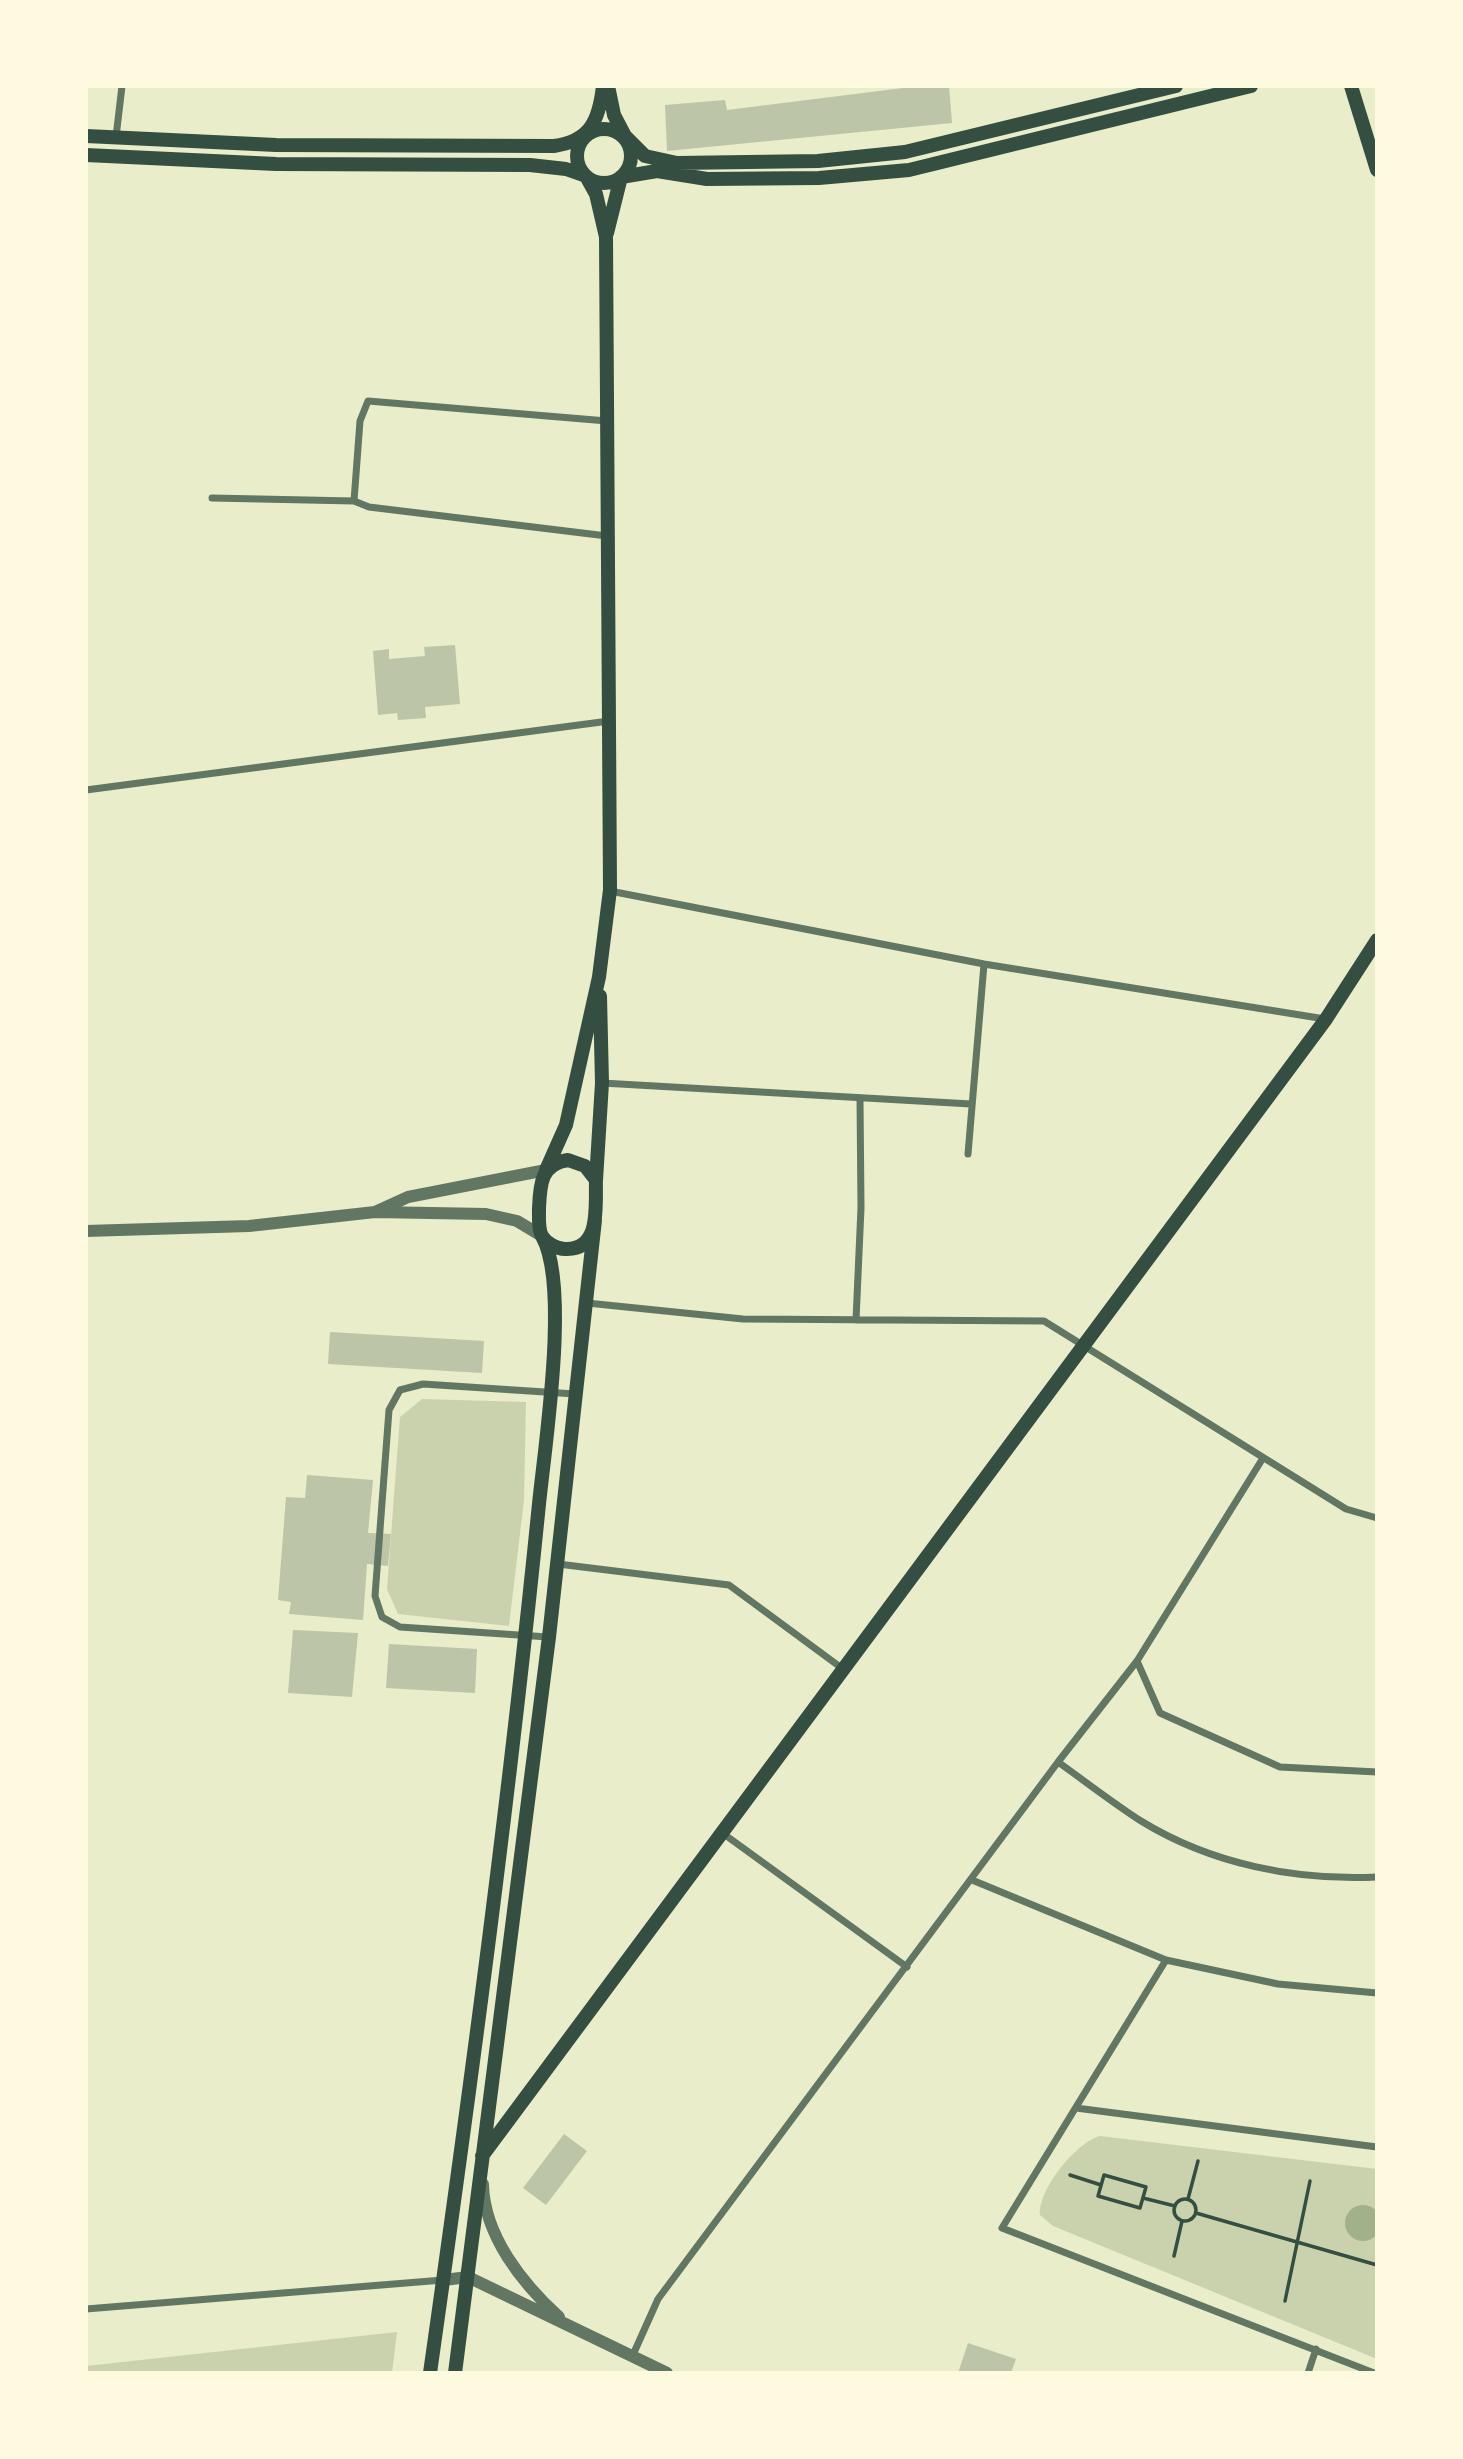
<!DOCTYPE html>
<html>
<head>
<meta charset="utf-8">
<style>
  body { margin:0 }
  #map { position:relative; width:1463px; height:2459px; overflow:hidden; background:#e9edc9; font-family:Cabin,sans-serif }
  canvas { display:block }
  .frame { position:absolute; inset:0; border:88px solid #fefae0; pointer-events:none }
</style>
</head>
<body>
<div id="map">
<canvas width="1463" height="2459"></canvas>
<div class="frame"></div>
</div>
<script>
const ctx = document.querySelector('canvas').getContext('2d');
ctx.lineJoin = 'round';
function fill(path, color) {
  ctx.fillStyle = color;
  ctx.fill(path, 'evenodd');
}
function trace(path, color, width, dash) {
  ctx.strokeStyle = color;
  ctx.lineWidth = width;
  ctx.lineCap = dash ? 'butt' : 'round';
  ctx.setLineDash(dash || []);
  ctx.stroke(path);
}
fill(new Path2D(`
  M422,1399L526,1402L524,1500L509,1626L398,1614L387,1589L400,1417Z
  M1100,2136L1377,2169V2359L1053,2226L1040,2215C1038,2190 1075,2143 1100,2136Z
  M397,2332L392,2373H86V2366Z`), '#cad2ad');
fill(new Path2D(`
  M1345 2223a18 18 0 1 1 36 0a18 18 0 1 1-36 0Z`), '#a3b18a');
fill(new Path2D(`
  M919,86H949L952,123L667,151L665,105L725,100L727,110Z
  M455,645L460,704L425,707L426,718L398,720L397,713L378,715L373,651L389,649V659L425,656L424,647Z
  M330,1332L484,1341L482,1373L328,1364Z
  M307,1475L373,1480L368,1533L391,1534L388,1566L367,1564L363,1620L289,1614L291,1602L278,1600L286,1497L305,1498Z
  M293,1630L358,1633L352,1697L288,1693Z
  M389,1644L477,1649L475,1693L386,1688Z
  M564,2134L587,2151L546,2205L523,2188Z
  M968,2343L1016,2359L1011,2373H958Z`), '#bcc5a7');
trace(new Path2D(`
  M1070,2175L1101,2185
  M1104,2175L1146,2187L1140,2208L1098,2196Z
  M1143,2198L1175,2206
  M1174 2210a11 11 0 1 1 22 0a11 11 0 1 1-22 0Z
  M1188,2199L1198,2161
  M1196,2213L1377,2265
  M1174,2256L1182,2221
  M1285,2301L1310,2181`), '#344e41', 3.5);
trace(new Path2D(`
  M116,137L122,86
  M212,498L354,501L369,507L607,536
  M354,501L360,421L368,401L607,421
  M86,790L609,721
  M610,891L984,964L1325,1019
  M602,1083L971,1104
  M968,1154L984,964
  M587,1303L743,1319L1044,1321L1346,1509L1377,1518
  M856,1320L861,1208L860,1098
  M558,1564L729,1585L843,1669
  M548,1637L400,1627L382,1617L375,1596L389,1410L400,1390L423,1384L575,1394
  M1137,1661L1160,1713L1280,1767L1377,1772
  M1058,1762C1086,1782 1113,1803 1141,1821C1211,1864 1296,1881 1377,1877
  M721,1832L907,1967
  M972,1880L1166,1960L1278,1984L1377,1993
  M1166,1960L1002,2228L1374,2373
  M1076,2108L1377,2147
  M86,2309L443,2280
  M632,2357L658,2299L1058,1762L1137,1661L1263,1458
  M1308,2373L1316,2349`), '#617663', 7);
trace(new Path2D(`
  M86,1231L249,1226L375,1212
  M542,1236L517,1221L486,1214L375,1212L408,1197L546,1170
  M483,2184C484,2236 523,2284 559,2317
  M444,2280L468,2277L667,2373`), '#617663', 12);
trace(new Path2D(`
  M608,86L614,115L625,136L645,156L677,163L818,161L905,152L1176,86
  M1351,86L1377,170
  M577 156a27 27 0 1 1 54 0a27 27 0 1 1-54 0Z
  M86,136L276,145L554,146C590,141 599,121 603,86
  M86,155L276,164L530,165L566,169L586,176L596,194L606,237L610,890L599,977L566,1125L546,1170
  M607,233L621,177L657,171L707,179L819,178L909,170L1251,86
  M568,1160L585,1166L596,1180C595,1204 602,1251 565,1249C557,1249 546,1243 542,1236C538,1229 539,1217 539,1209C540,1186 540,1164 568,1160Z
  M596,1180L602,1083L600,996
  M482,2156L1326,1019L1377,940
  M430,2373C471,2084 510,1794 539,1504C545,1444 570,1285 542,1236
  M455,2373L549,1637L595,1220`), '#344e41', 14);
</script>
</body>
</html>
